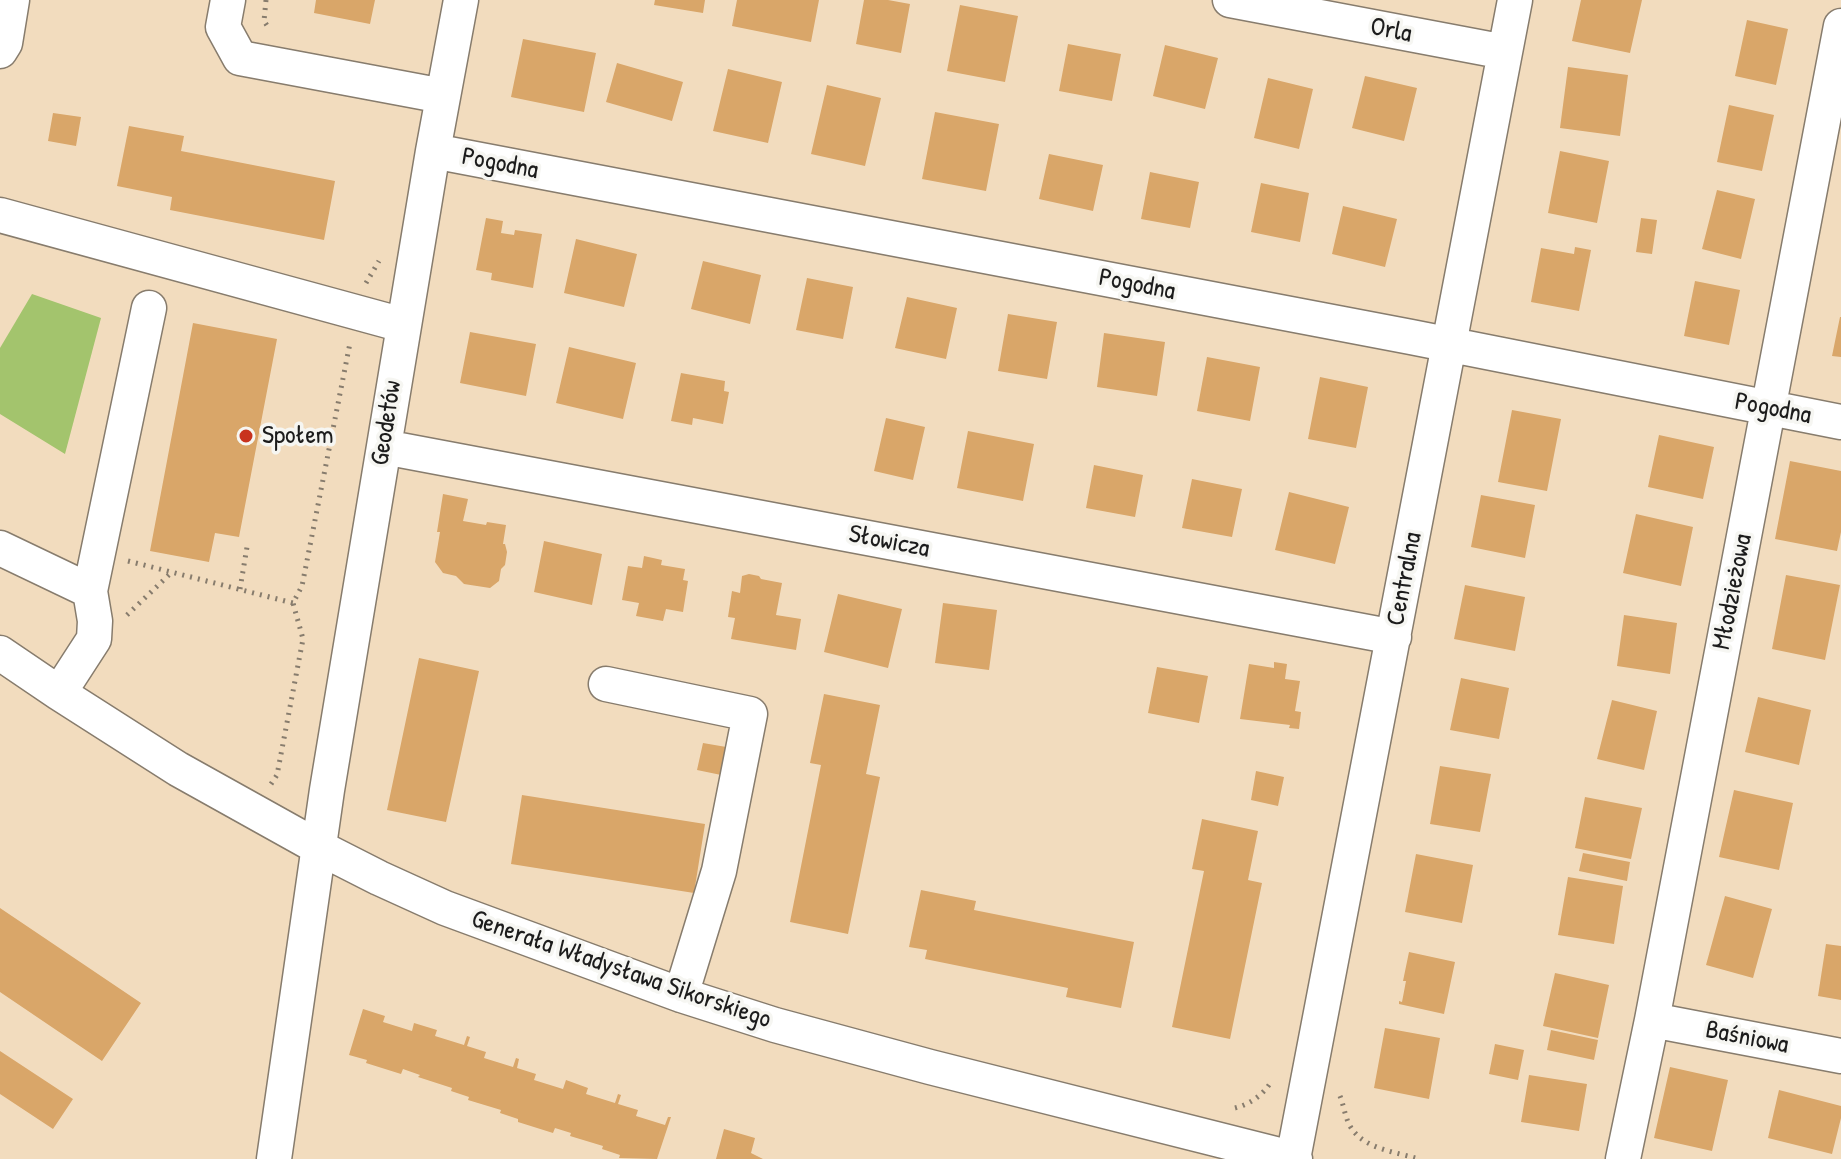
<!DOCTYPE html>
<html>
<head>
<meta charset="utf-8">
<style>
  body { margin:0 }
  canvas { display:block; background:#f2dcbe }
</style>
</head>
<body>
<canvas width="1841" height="1159"></canvas>
<script>
const ctx = document.querySelector('canvas').getContext('2d');
ctx.lineJoin = 'round';
function fill(path, color) {
  ctx.fillStyle = color;
  ctx.fill(path, 'evenodd');
}
function trace(path, color, width, dash) {
  ctx.strokeStyle = color;
  ctx.lineWidth = width;
  ctx.lineCap = dash ? 'butt' : 'round';
  ctx.setLineDash(dash || []);
  ctx.stroke(path);
}
function drawText(font, color, halo, rows, align = 'center') {
  ctx.font = font + ' "Patrick Hand",sans-serif';
  ctx.lineWidth = 7;
  ctx.setLineDash([]);
  ctx.textBaseline = 'middle';
  ctx.strokeStyle = halo;
  ctx.fillStyle = color;
  for (const [text, x, y, turn = 0] of rows) {
    ctx.save();
    ctx.translate(x, y);
    ctx.rotate((+turn || 0) * Math.PI / 180);
    ctx.textAlign = isNaN(turn) ? turn : align;
    if (halo) ctx.strokeText(text, 0, 0);
    ctx.fillText(text, 0, 0);
    ctx.restore();
  }
}
fill(new Path2D(`
  M32,294L101,318L65,454L0,414V348Z`), '#a3c46d');
fill(new Path2D(`
  M316,0H375L370,24L314,13Z
  M655,0H705L703,13L654,5Z
  M737,0H819L811,42L732,26Z
  M864,0H888L910,4L901,53L856,44Z
  M1581,0H1642L1630,53L1572,41Z
  M960,5L1018,16L1005,82L947,71Z
  M1747,20L1788,29L1776,85L1735,76Z
  M523,39L596,53L584,112L511,97Z
  M1068,44L1121,54L1112,101L1059,91Z
  M1165,45L1218,58L1205,109L1153,96Z
  M617,63L683,82L672,121L606,102Z
  M1568,67L1628,75L1620,136L1560,128Z
  M728,69L782,82L768,143L713,131Z
  M1365,76L1417,88L1404,141L1352,128Z
  M1268,78L1313,89L1299,149L1254,138Z
  M827,85L881,98L865,166L811,154Z
  M1729,105L1774,115L1762,171L1717,162Z
  M935,112L999,124L986,191L922,179Z
  M53,113L81,117L76,146L48,141Z
  M129,126L184,136L181,151L335,181L324,240L170,210L172,197L117,186Z
  M1560,151L1609,161L1597,223L1548,213Z
  M1049,154L1103,165L1093,211L1039,199Z
  M1150,172L1199,182L1190,228L1141,219Z
  M1261,183L1309,193L1300,242L1251,232Z
  M1717,190L1755,199L1741,259L1702,249Z
  M1343,206L1397,219L1385,267L1332,254Z
  M486,218L503,221L501,233L514,235L515,230L542,234L533,288L491,280L492,273L476,270Z
  M1641,218L1657,220L1652,254L1636,252Z
  M576,239L637,254L624,307L564,293Z
  M1575,247L1591,250L1579,311L1531,302L1541,248L1574,254Z
  M703,261L761,275L750,324L691,309Z
  M807,278L853,287L843,339L796,330Z
  M1695,281L1740,290L1729,345L1684,336Z
  M907,297L957,308L946,359L895,348Z
  M1008,314L1057,322L1047,379L998,371Z
  M1840,317H1841V357L1832,356Z
  M193,323L277,339L239,537L215,533L209,562L150,551Z
  M470,332L536,344L526,396L460,383Z
  M1104,333L1165,342L1157,396L1097,387Z
  M569,347L636,363L623,419L556,403Z
  M1207,357L1260,367L1250,421L1197,411Z
  M681,373L725,381L724,391L729,392L723,424L693,418L692,425L671,421Z
  M1320,377L1368,387L1356,448L1308,439Z
  M1512,410L1561,419L1547,491L1498,482Z
  M886,418L925,427L913,480L874,471Z
  M968,431L1034,444L1023,501L957,488Z
  M1659,435L1714,447L1703,499L1648,487Z
  M1790,461L1841,471V532L1837,551L1775,539Z
  M1094,465L1143,475L1135,517L1086,508Z
  M1192,479L1242,489L1232,537L1182,528Z
  M1289,492L1349,507L1335,564L1275,550Z
  M443,494L468,499L463,521L486,525L487,522L506,525L503,544H505L507,552L505,565L501,569L499,581L490,588L464,584L456,576L443,573L435,562L440,532H437Z
  M1481,495L1535,505L1525,558L1471,547Z
  M1636,514L1693,527L1681,586L1623,573Z
  M544,541L602,554L592,605L534,592Z
  M644,556L662,560L661,565L685,569L683,580L688,581L683,612L666,609L663,621L636,616L639,603L622,600L628,566L642,568Z
  M749,574L759,576L761,579L782,583L776,615L801,619L796,650L731,639L735,618L728,617L732,591L740,593L742,576Z
  M1786,575L1840,585L1825,660L1772,649Z
  M1465,585L1525,597L1515,651L1454,639Z
  M838,594L902,609L888,668L824,652Z
  M943,603L997,610L989,670L935,663Z
  M1624,615L1677,623L1670,674L1617,666Z
  M419,658L479,671L446,822L387,810Z
  M1274,662L1287,664L1285,679L1300,681L1295,711L1301,712L1299,729L1289,728L1290,725L1240,719L1249,664L1274,668Z
  M1157,667L1208,676L1199,723L1148,713Z
  M1461,678L1509,688L1499,739L1450,730Z
  M824,694L880,705L866,774L880,777L848,934L790,922L821,765L810,763Z
  M1758,697L1811,710L1799,765L1745,752Z
  M1612,700L1657,711L1644,770L1597,759Z
  M703,743L732,748L726,776L697,770Z
  M1440,766L1491,774L1480,832L1430,824Z
  M1256,771L1284,777L1278,806L1251,800Z
  M1734,790L1793,803L1779,870L1719,857Z
  M522,795L705,824L694,893L511,864Z
  M1585,797L1642,808L1631,859L1575,848Z
  M1202,819L1258,831L1248,880L1262,883L1230,1039L1172,1027L1204,871L1192,869Z
  M1583,853L1630,862L1627,881L1579,871Z
  M1416,854L1473,865L1462,923L1405,912Z
  M1568,877L1623,886L1614,944L1558,935Z
  M921,890L976,901L974,910L1134,942L1121,1008L1066,997L1068,988L925,959L927,950L909,947Z
  M1725,896L1772,909L1753,978L1706,965Z
  M0,908L141,1003L102,1061L0,992Z
  M1826,944L1841,946V1000L1818,996Z
  M1409,952L1455,962L1444,1014L1399,1004V1001L1402,1002L1406,981H1403Z
  M1555,973L1609,985L1598,1038L1543,1026Z
  M363,1009L385,1016L383,1022L412,1031L414,1023L437,1030L435,1036L464,1045L467,1036L470,1037L467,1046L486,1052L484,1058L513,1067L516,1058L519,1059L517,1068L536,1074L534,1080L563,1089L566,1080L588,1088L586,1094L615,1103L618,1094L621,1095L618,1104L638,1110L636,1116L665,1125L668,1117H671L657,1159L619,1158L620,1155L602,1149L603,1146L570,1136L571,1133L555,1128L553,1133L518,1122V1119L500,1113L501,1110L468,1100L469,1097L451,1091L452,1088L418,1077L420,1075L403,1069L401,1074L366,1063L367,1060L349,1055Z
  M1385,1028L1440,1038L1429,1099L1374,1088Z
  M1551,1030L1598,1040L1594,1060L1547,1050Z
  M1495,1044L1524,1050L1518,1080L1489,1074Z
  M0,1051L73,1099L53,1129L0,1094Z
  M1670,1067L1728,1080L1712,1151L1654,1138Z
  M1529,1075L1587,1084L1579,1131L1521,1122Z
  M1779,1090L1841,1106V1118L1832,1154L1768,1138Z
  M724,1129L755,1138L751,1153L763,1159H716Z`), '#d9a669');
const minor = new Path2D(`
  M228,0L223,27L240,58L443,96
  M1230,0L1505,52
  M0,51L5,43L12,0
  M433,151L1411,337L1841,422
  M0,215L403,325
  M384,447L1394,637
  M0,548L90,591L95,621L94,639L59,693
  M90,591L149,308
  M0,653L59,693L178,769L318,847L379,878L445,908L681,995L775,1025L930,1067L1295,1159
  M606,684L750,714L719,871L681,995
  M1652,1020L1841,1056
  M274,1159L327,790L433,151L461,0
  M1293,1159L1515,0
  M1623,1159L1652,1020L1841,26`);
trace(minor, '#877c6d', 37);
trace(new Path2D(`
  M266,0L264,21L270,30
  M366,283L379,261
  M128,561L293,603
  M240,589L247,547
  M127,615L172,572
  M271,784L277,775L303,639L293,603L302,586L350,343
  M1340,1096C1344,1106 1345,1117 1350,1126C1363,1149 1396,1152 1419,1159
  M1235,1108C1250,1104 1263,1095 1271,1082`), '#877c6d', 5, [2, 6]);
trace(minor, '#fff', 34);
for (const [x, y, r, color] of [
  [246,436,8,"#c8321e"]
]) {
  const dot = new Path2D();
  dot.arc(x, y, r, 0, 2 * Math.PI);
  ctx.fillStyle = color;
  ctx.fill(dot);
  trace(dot, '#f6f6f2', 3);
}
drawText('26px', '#1c1c1c', '#f6f6f2', [
  ["Orla",1391,31,11],
  ["Pogodna",500,164,11],
  ["Pogodna",1137,285,11],
  ["Pogodna",1773,409,11],
  ["Geodetów",387,423,-81],
  ["Słowicza",889,542,11],
  ["Centralna",1405,579,-79],
  ["Młodzieżowa",1733,592,-79],
  ["Generała Władysława Sikorskiego",621,970,19],
  ["Baśniowa",1747,1038,11]
]);
drawText('26px', '#1c1c1c', '#f6f6f2', [
  ["Społem",262,436]
], 'left');
</script>
</body>
</html>
